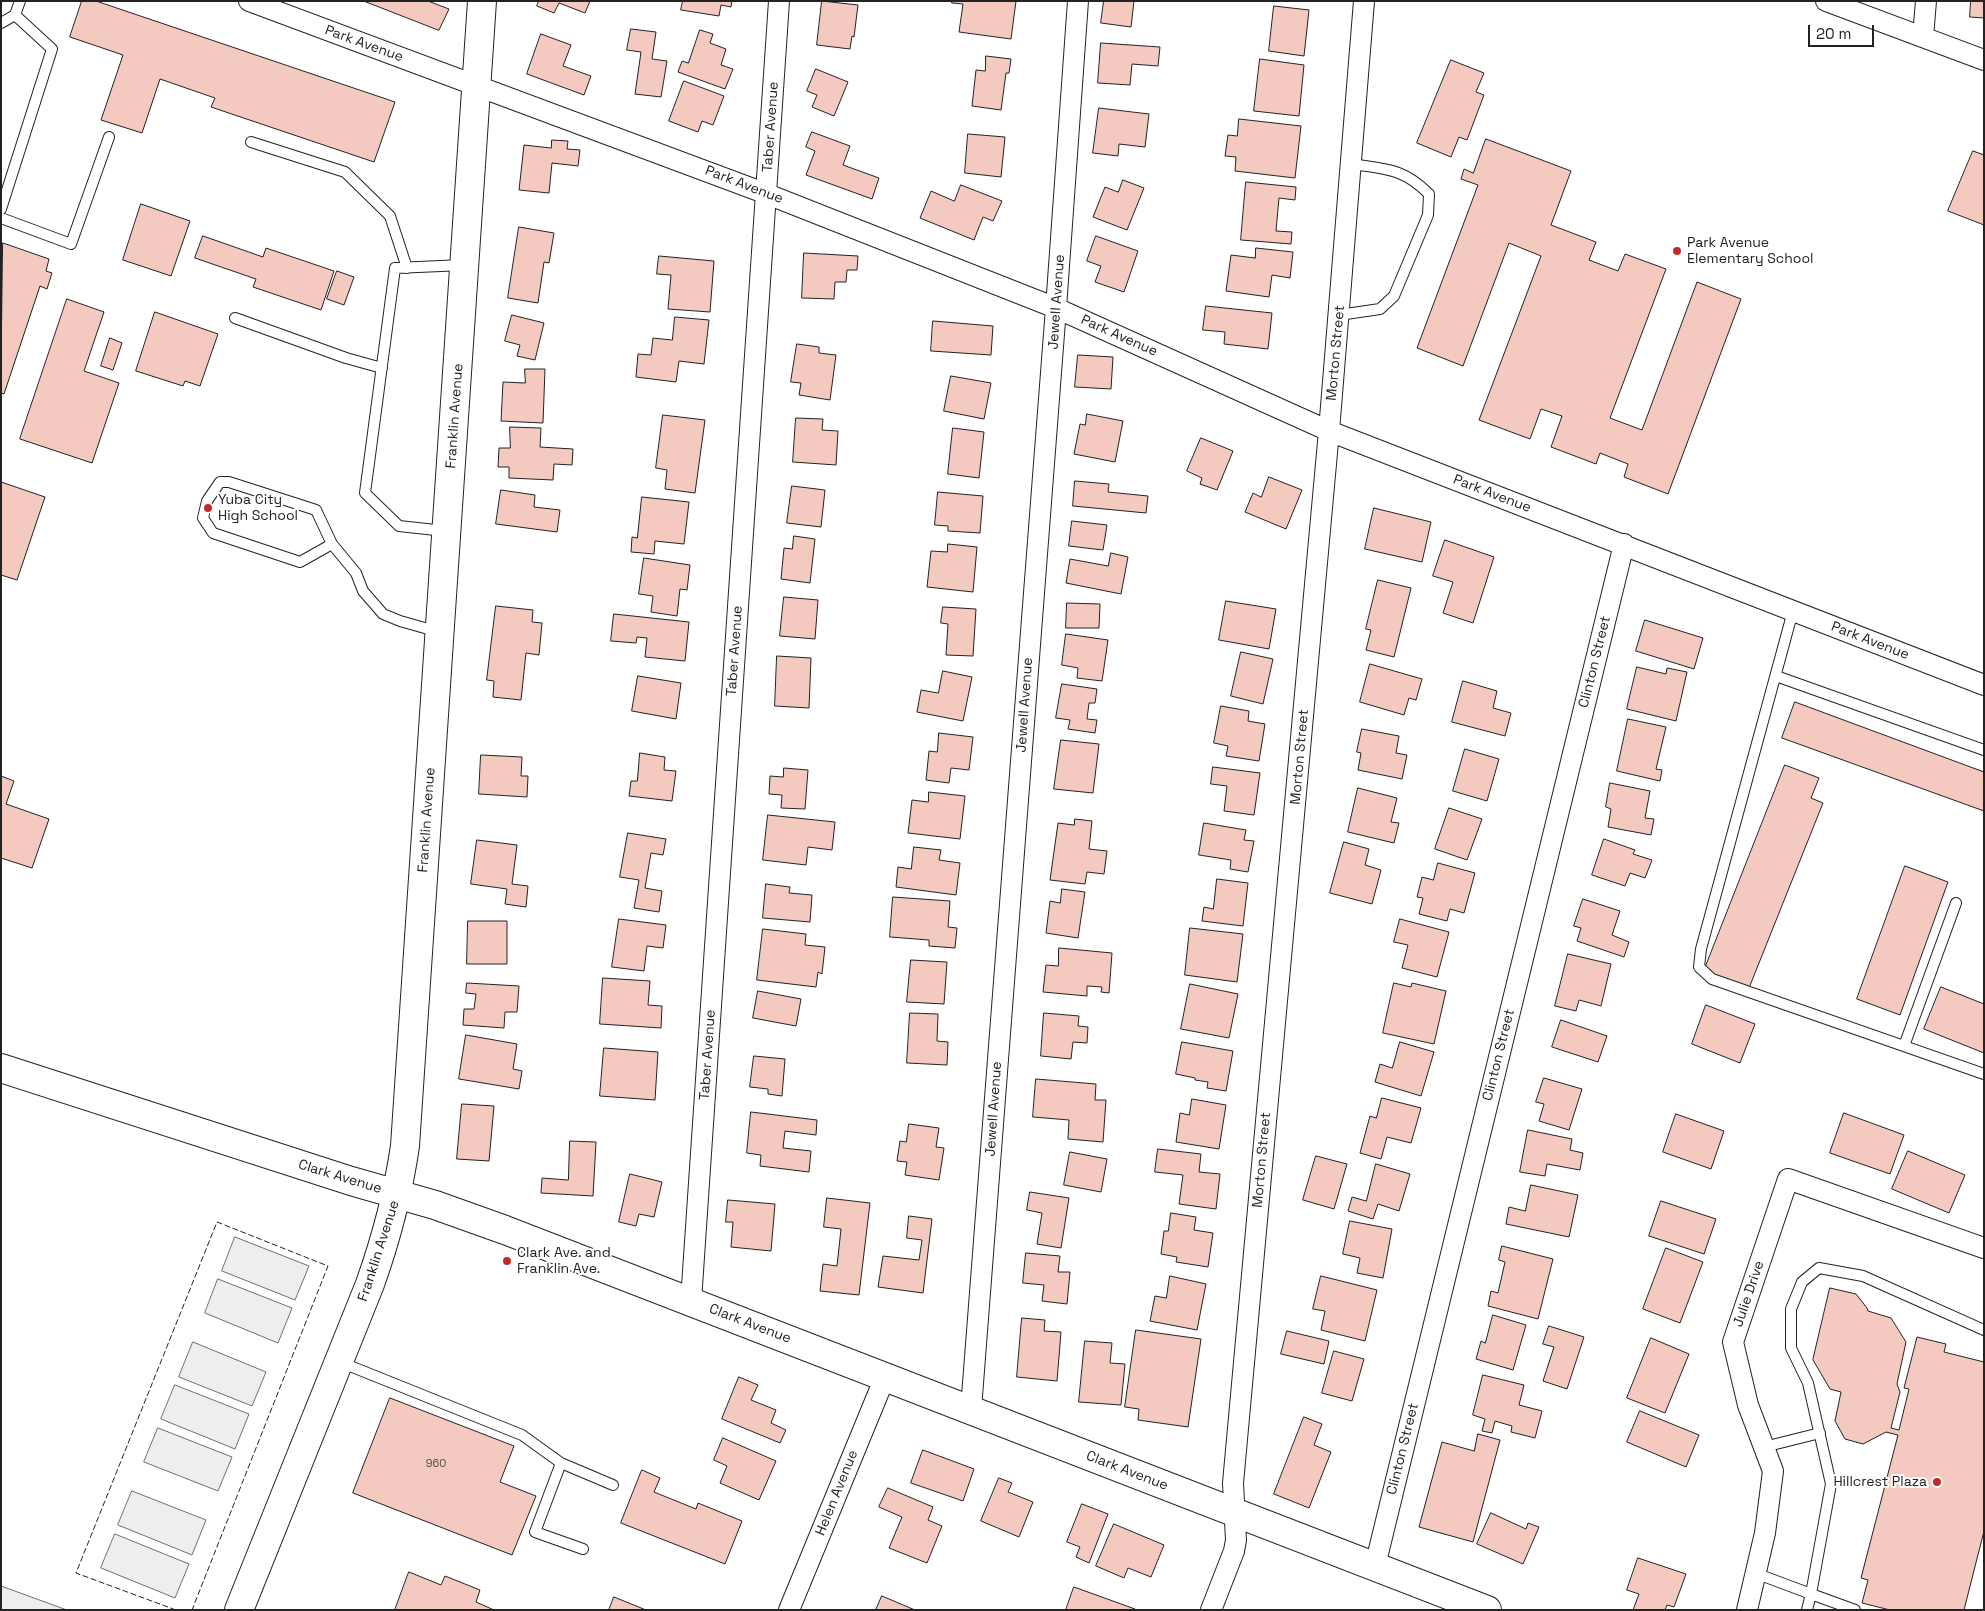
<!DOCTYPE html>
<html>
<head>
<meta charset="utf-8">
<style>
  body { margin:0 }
  #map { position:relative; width:1985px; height:1611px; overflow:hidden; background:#fff; font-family:"Space Grotesk",sans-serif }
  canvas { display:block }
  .frame { position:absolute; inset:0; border:2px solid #222; pointer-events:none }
  .scale { position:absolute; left:1808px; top:25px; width:66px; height:22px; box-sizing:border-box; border:2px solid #222; border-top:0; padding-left:6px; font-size:15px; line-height:18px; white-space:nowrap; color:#222; -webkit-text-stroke:4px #fff; paint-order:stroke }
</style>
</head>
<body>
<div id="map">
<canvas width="1985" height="1611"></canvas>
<div class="frame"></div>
<div class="scale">20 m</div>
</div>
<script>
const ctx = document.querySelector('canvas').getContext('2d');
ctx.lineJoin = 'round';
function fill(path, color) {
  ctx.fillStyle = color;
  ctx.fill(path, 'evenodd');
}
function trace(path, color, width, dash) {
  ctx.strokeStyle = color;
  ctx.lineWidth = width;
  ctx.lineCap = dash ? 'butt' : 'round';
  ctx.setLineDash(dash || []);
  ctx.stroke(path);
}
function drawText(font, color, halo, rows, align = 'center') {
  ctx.font = font + ' "Space Grotesk",sans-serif';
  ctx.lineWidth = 4;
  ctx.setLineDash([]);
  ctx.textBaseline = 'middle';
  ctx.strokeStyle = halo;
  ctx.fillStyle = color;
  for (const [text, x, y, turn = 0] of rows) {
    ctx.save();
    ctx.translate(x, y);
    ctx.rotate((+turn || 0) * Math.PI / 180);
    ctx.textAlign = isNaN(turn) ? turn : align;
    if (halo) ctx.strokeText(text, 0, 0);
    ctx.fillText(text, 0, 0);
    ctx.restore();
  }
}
const green = new Path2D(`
  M235,1237L309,1266L295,1300L222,1271Z
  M218,1279L292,1308L278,1343L205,1313Z
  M193,1342L266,1372L252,1406L179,1377Z
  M175,1385L249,1414L235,1449L161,1419Z
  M158,1428L232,1457L218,1491L144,1462Z
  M132,1491L206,1520L192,1555L118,1525Z
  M115,1534L189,1564L175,1598L101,1568Z
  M1,1586L67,1610H1Z`);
fill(green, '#eee');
trace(green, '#6f6f6f', 1);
const building = new Path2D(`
  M82,1H96L395,102L374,162L211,107L215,98L160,79L142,133L101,120L123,55L70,37Z
  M364,1H428L449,9L439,30Z
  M539,1H590L585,13L559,3L554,13L537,6Z
  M683,1H732L731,7L721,5L719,16L681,10Z
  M822,1L858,5L854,37L852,36L850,49L817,45Z
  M952,1H1016L1011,39L959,32L963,4L952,3Z
  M1104,1H1134L1131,27L1101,23Z
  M1971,1H1984V18L1970,17Z
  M1274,6L1309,10L1304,56L1269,51Z
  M631,29L656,32L652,59L667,61L661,97L635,94L641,52L627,50Z
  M700,30L713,34L710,43L726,49L721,65L733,69L725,89L678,72L682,61L688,63Z
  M541,34L571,45L563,66L591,76L584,95L527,74Z
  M1101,43L1160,47L1158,66L1132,64L1130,85L1098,83Z
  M986,56L1011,59L1009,73H1006L1001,110L972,106L976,70L985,71Z
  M1260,59L1304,65L1299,116L1254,111Z
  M1451,60L1484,73L1476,92L1484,95L1467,140L1459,137L1451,157L1417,143Z
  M816,69L848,82L834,116L812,107L817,95L807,91Z
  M684,81L724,96L713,125L702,121L698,132L669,121Z
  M1099,108L1149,114L1145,147L1119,144L1118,156L1093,153Z
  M1239,119L1301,126L1295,178L1235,171L1236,157L1225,156L1228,135L1237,136Z
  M812,132L850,146L843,165L879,178L872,199L806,175L815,151L806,147Z
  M968,134L1005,137L1001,177L965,173Z
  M1486,139L1571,171L1551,225L1596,242L1589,260L1618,271L1625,254L1666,269L1610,418L1642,430L1697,282L1741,299L1668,494L1624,477L1628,464L1600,453L1596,464L1551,447L1562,416L1541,409L1530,439L1479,420L1541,256L1509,243L1463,366L1417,348L1478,185L1461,179L1464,169L1473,173Z
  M552,140L568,141L567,149L580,150L578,166L552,163L549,193L519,190L524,145L551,148Z
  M1973,151L1984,155V225L1948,211Z
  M1123,180L1144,188L1127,230L1093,217L1105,187L1118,192Z
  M1246,182L1296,187L1295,200L1279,198L1276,231L1292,232L1291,244L1241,240Z
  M961,185L1002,201L993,221L983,217L974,240L920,218L931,191L954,201Z
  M141,204L190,221L171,276L123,260Z
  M519,227L554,233L549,263L544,262L538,303L508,298Z
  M203,236L263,257L266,248L334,271L321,310L253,287L256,279L195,258Z
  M1096,236L1138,251L1124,292L1095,282L1101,266L1087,261Z
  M3,243L49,259L46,271L52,273L47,289L40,286L4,394L1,393Z
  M1256,248L1293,252L1290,278L1272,275L1269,297L1226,291L1231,255L1255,258Z
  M804,253L858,256L857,270H847L846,282H835L834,299L802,298Z
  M659,256L714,261L710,312L668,309L671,275L657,274Z
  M337,271L354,277L344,305L327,299Z
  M67,299L104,312L84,371L119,383L92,463L20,439Z
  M1206,306L1272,313L1268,349L1224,344L1225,332L1203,330Z
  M155,312L218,334L200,386L185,381L183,386L136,371Z
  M512,315L544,323L535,360L517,356L520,345L505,341Z
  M675,317L709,320L704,364L679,361L676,382L636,377L638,354L651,355L653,338L672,340Z
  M933,321L993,326L991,355L931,351Z
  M110,338L122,343L113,370L101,366Z
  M797,344L819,347V353L836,355L830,400L799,395L801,383L791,382Z
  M1078,355L1113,357L1111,389L1075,387Z
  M525,369H545L543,423L501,421L503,382L525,383Z
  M951,376L991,383L984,419L944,411Z
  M1087,414L1123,421L1115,462L1074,454L1080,424L1085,425Z
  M663,415L705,420L695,493L665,489L667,470L656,468Z
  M796,418L823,419L822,430L838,431L836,465L793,462Z
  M510,427L541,428L540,447L573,449L572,465L554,464L553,480L509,478V467H498L499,448H510Z
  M953,428L984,432L979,478L948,474Z
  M1201,438L1233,451L1217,490L1200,484L1202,478L1187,471Z
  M1269,477L1302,490L1286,529L1245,512L1253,493L1261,497Z
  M1075,481L1109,484L1108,492L1148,496L1146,513L1073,506Z
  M1,482L45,497L17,580L1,575Z
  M792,486L825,490L821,527L787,523Z
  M501,490L535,495L534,507L560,510L557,532L496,524Z
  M938,492L983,496L980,533L948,531V526L935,525Z
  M642,497L689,502L684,544L655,541L654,554L631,552L632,537L637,538Z
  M1374,508L1431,522L1422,562L1365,549Z
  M1072,521L1107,525L1103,550L1069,546Z
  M794,536L815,539L810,583L781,579L784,548L792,549Z
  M1445,540L1494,557L1473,623L1443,613L1453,582L1433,576Z
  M948,544L977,547L973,592L927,587L931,551L947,552Z
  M1111,553L1128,557L1121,594L1066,583L1070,559L1108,566Z
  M644,558L690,565L687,590L680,589L677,616L651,612L653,596L639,594Z
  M1378,580L1411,588L1394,657L1366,650L1371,630L1366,629Z
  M784,597L818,600L815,639L780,636Z
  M1226,601L1276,609L1269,649L1219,640Z
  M1067,603L1100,604L1099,628H1066Z
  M496,606L533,610L532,622L542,623L539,655L526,653L521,700L493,697L494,681L487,680Z
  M943,607L976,609L973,656L946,655L948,624L941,623Z
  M614,614L689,622L685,661L645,657L647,638L637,637L636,643L611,641Z
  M1645,620L1703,638L1694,669L1636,651Z
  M1066,634L1108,640L1102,681L1077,678L1078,668L1062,665Z
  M1241,652L1273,659L1263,704L1231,696Z
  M777,656L811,658L809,708L775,706Z
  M1370,664L1422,679L1416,700L1409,698L1404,715L1360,702Z
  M1637,667L1666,674L1667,668L1687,672L1676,721L1627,709Z
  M943,671L972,677L963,721L917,712L921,690L938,693Z
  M638,676L681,683L676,719L632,711Z
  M1463,681L1497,691L1493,708L1511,713L1505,736L1452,722Z
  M1062,684L1097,689L1095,703H1089L1087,719L1097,720L1095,733L1068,729L1070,720L1056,718Z
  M1795,702L1984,772V811L1782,738Z
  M1221,706L1249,711L1248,721L1265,724L1259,761L1226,756L1228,746L1214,743Z
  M1628,719L1666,727L1656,769L1662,770L1660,781L1617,771Z
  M1362,729L1399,736L1396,753L1407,755L1402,779L1358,770L1361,753L1357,752Z
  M939,733L973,737L969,770L951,768L949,783L926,780L929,751L937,752Z
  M1061,740L1099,744L1093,793L1054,789Z
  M1465,749L1499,759L1487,801L1453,791Z
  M640,753L665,757L664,770L676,771L672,801L629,796L631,781H637Z
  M481,755L522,757L521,776H528L527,797L479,794Z
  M1785,765L1819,778L1811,798L1823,803L1749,988L1704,971Z
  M1213,767L1260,773L1254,815L1224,811L1227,786L1211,784Z
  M784,768L808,770L805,809L781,808L782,795L769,794L770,776L783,777Z
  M1,776L14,781L6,804L49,819L32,868L1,858Z
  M1610,783L1650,791L1645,818L1654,819L1651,835L1608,827L1611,809L1606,807Z
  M1358,788L1397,798L1391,822L1399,823L1394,843L1348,832Z
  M929,792L965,796L960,839L908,833L912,800L928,802Z
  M1449,808L1482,819L1467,860L1435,849Z
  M768,815L835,822L832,850L808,847L806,865L763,860Z
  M1075,819L1092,821L1089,849L1107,851L1104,874L1087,872L1085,884L1050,880L1058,823L1074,825Z
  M1204,823L1246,830L1244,840L1254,841L1248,872L1230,869L1231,860L1199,855Z
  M628,833L666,839L663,855L651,853L645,888L662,891L659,912L634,908L639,880L620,877Z
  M1604,839L1635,850L1633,854L1652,860L1645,878L1630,873L1625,886L1592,875Z
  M477,840L517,845L512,884L528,886L526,907L505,904L507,889L471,884Z
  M1344,842L1369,849L1365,865L1381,870L1372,904L1330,893Z
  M914,847L941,850L939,860L960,863L956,895L896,887L898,867L911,869Z
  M1438,863L1475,873L1464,913L1450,909L1447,921L1419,914L1423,898L1417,897L1422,877L1433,880Z
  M1905,866L1948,882L1900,1015L1857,999Z
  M1217,879L1248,883L1243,926L1202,921L1204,907L1213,909Z
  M766,884L790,887L789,893L812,895L810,922L763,918Z
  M1062,889L1085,892L1078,938L1046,933L1050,901L1060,903Z
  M893,897L950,901L948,927L957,928L955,948L929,946V940L890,937Z
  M1583,899L1620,911L1612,935L1629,942L1624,957L1577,941L1581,928L1574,926Z
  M619,919L666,925L663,948L647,946L644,971L612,967Z
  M1400,919L1449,932L1437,977L1402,968L1408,945L1394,942Z
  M468,921H507V964H467Z
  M1190,928L1243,934L1237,982L1185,975Z
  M763,929L806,934L805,945L825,947L822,974L818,972L816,987L757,980Z
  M1059,948L1112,953L1109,993L1101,992L1102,987L1087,986V996L1043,992L1046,965L1058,966Z
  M1568,954L1611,964L1601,1006L1579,1000L1576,1011L1555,1006Z
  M911,960L947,962L944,1004L907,1002Z
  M603,978L650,981L648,1005L662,1006L661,1028L600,1024Z
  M467,983L519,986L517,1012H505L504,1028L463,1025L464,1009H474L476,994L466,993Z
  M1394,983L1411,987L1412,983L1446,991L1434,1044L1383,1033Z
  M1190,984L1238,994L1229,1038L1181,1029Z
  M1941,987L1984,1004V1053L1924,1029Z
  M758,991L801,999L796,1026L753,1018Z
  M1706,1005L1755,1024L1740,1063L1692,1044Z
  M910,1013L938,1014L937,1041L948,1042L947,1065L907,1063Z
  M1044,1013L1079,1016L1078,1026L1088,1027L1087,1043L1073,1042L1071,1059L1041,1056Z
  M1561,1020L1607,1036L1598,1062L1552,1047Z
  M466,1035L517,1044L513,1069L522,1071L519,1089L459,1079Z
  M1182,1042L1233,1051L1226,1091L1207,1088L1208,1082L1195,1080V1078L1176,1074Z
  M1400,1042L1434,1052L1421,1096L1375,1082L1380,1064L1392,1068Z
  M604,1048L658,1052L655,1100L600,1096Z
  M754,1056L785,1059L782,1096L768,1094V1089L750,1087Z
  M1544,1078L1582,1089L1569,1130L1539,1121L1544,1104L1536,1102Z
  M1036,1079L1096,1084L1095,1100H1106L1103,1142L1068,1139L1069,1120L1033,1117Z
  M1382,1098L1421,1108L1411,1143L1387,1137L1381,1159L1360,1153L1370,1116L1376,1118Z
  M1192,1099L1226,1105L1219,1149L1176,1142L1180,1113L1189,1115Z
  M462,1104L494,1106L489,1161L457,1159Z
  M751,1112L817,1120L816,1135L785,1131L783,1148L811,1151L809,1172L760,1166L761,1155L747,1153Z
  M1844,1113L1904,1135L1890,1174L1830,1153Z
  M1676,1114L1724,1131L1711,1169L1663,1152Z
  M909,1124L939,1128L936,1147L944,1148L939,1180L905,1175L907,1162L897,1161L900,1141L906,1142Z
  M1528,1130L1572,1139L1570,1150L1583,1153L1580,1170L1547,1164L1545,1176L1520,1172Z
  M570,1141L596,1142L593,1196L541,1193L542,1178L568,1180Z
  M1158,1149L1201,1154L1199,1172L1220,1174L1216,1209L1179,1204L1183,1175L1155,1172Z
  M1908,1151L1965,1175L1949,1213L1892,1189Z
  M1070,1152L1107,1159L1101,1192L1064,1185Z
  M1316,1156L1347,1164L1334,1209L1303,1200Z
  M1376,1164L1410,1174L1399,1211L1378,1204L1373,1219L1348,1211L1352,1197L1366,1201Z
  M630,1174L662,1182L654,1217L639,1214L636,1226L619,1222Z
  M1531,1185L1578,1195L1569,1237L1506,1224L1509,1207L1525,1211Z
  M1030,1192L1069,1198L1061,1248L1037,1244L1042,1213L1027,1210Z
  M827,1198L870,1203L859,1295L820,1291L823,1264L837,1266L841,1229L824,1227Z
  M728,1200L775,1204L771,1251L731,1247L733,1222H726Z
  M1661,1201L1716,1219L1704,1254L1649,1236Z
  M1171,1213L1196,1217L1194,1230L1213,1233L1208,1267L1176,1262L1177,1257L1161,1254L1164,1231H1168Z
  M909,1216L932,1219L923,1293L878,1287L883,1256L919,1260L922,1240L907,1238Z
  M1350,1221L1392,1229L1383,1278L1357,1273L1360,1258L1343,1254Z
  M1502,1246L1553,1259L1538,1319L1488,1306L1491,1291L1498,1293L1505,1262L1499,1260Z
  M1666,1248L1703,1262L1680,1323L1643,1309Z
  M1026,1253L1060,1256L1058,1272H1070L1067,1304L1042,1301L1044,1285L1023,1283Z
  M1170,1276L1206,1284L1197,1330L1150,1321L1155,1296L1166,1298Z
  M1321,1276L1377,1290L1365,1341L1321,1330L1325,1311L1313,1309Z
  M1830,1288L1856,1294L1867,1308L1868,1311L1891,1318L1906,1342L1897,1384L1900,1392L1891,1428L1899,1430L1909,1389L1904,1388L1917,1337L1946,1344L1944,1352L1984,1362V1531L1964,1610H1890L1862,1603L1868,1580L1861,1578L1898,1435L1886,1432L1863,1444L1845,1439L1835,1421L1841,1392L1830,1389L1813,1360Z
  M1493,1315L1526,1325L1513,1370L1476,1359L1481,1341L1485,1343Z
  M1022,1318L1045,1320L1044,1331L1061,1332L1057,1381L1017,1377Z
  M1549,1326L1584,1337L1567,1389L1543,1381L1554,1347L1543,1344Z
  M1136,1330L1201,1339L1188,1427L1138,1420L1139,1409L1125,1407Z
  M1287,1331L1329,1341L1324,1364L1281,1354Z
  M1651,1338L1689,1354L1665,1413L1627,1398Z
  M1085,1341L1112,1343L1110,1363L1125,1364L1121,1405L1079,1402Z
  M1334,1351L1364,1359L1352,1401L1322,1393Z
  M1483,1375L1524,1385L1519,1405L1542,1411L1535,1438L1511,1432L1512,1426L1495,1421L1492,1433L1482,1431L1485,1419L1473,1415Z
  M739,1377L758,1385L751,1400L776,1410L771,1423L786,1430L780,1443L722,1419Z
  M390,1398L514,1446L500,1482L536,1496L512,1555L353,1493Z
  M1640,1411L1699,1435L1686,1467L1627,1442Z
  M1304,1417L1322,1424L1314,1445L1331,1452L1309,1508L1274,1494Z
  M1478,1434L1500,1440L1473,1542L1419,1527L1442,1442L1474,1451Z
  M723,1438L776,1461L759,1500L720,1483L727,1466L714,1460Z
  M923,1450L974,1469L963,1501L911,1483Z
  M642,1470L660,1478L654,1492L696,1509L698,1503L742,1521L725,1564L621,1523Z
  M999,1478L1012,1483L1008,1492L1033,1502L1019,1537L981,1521Z
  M888,1488L933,1507L928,1520L942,1526L927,1563L889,1548L902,1517L879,1507Z
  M1082,1504L1108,1514L1089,1563L1076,1557L1080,1547L1067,1542Z
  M1491,1513L1526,1529L1528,1523L1539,1527L1523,1564L1477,1544Z
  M1114,1524L1164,1545L1151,1577L1128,1568L1124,1578L1096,1566Z
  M1638,1558L1686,1574L1674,1607L1667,1605L1665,1610H1633L1639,1594L1627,1590Z
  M409,1572L441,1585L445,1576L480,1590L476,1602L494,1610H395Z
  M1074,1587L1135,1609L1134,1610H1066Z
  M882,1596L915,1610H876Z
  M614,1597L646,1610H609Z`);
fill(building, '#f3c9c0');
trace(building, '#222', 1);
const lane = new Path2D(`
  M1,23L15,15
  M251,142L345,172L390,216L407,268
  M1,209L52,49L15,15L20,1
  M1,218L71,244L109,137
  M1339,315L1380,309L1394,296L1428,215L1429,194C1403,168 1386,169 1351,164
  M235,318L346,358L382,368
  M445,531L399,526L365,493L395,268L464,265
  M332,544L300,562L213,533L203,518L207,501L220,482H229L316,510L332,544L356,573L363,591L383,614L400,621L439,632
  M1793,611L1701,949L1699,967L1712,979L1984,1074
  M1776,676L1984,750
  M1904,1046L1956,903
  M340,1362L522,1435L561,1463L613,1485
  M1764,1447L1820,1433
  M561,1463L535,1532L583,1549
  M1755,1573L1811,1594L1831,1484L1808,1383L1791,1348V1309L1802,1282L1819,1268L1863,1276L1984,1330
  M1807,1610L1811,1594L1855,1610`);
const street = new Path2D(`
  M249,1L767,194L1056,308L1329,431L1984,685
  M1826,1L1984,60
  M1923,37L1926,1
  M691,1301L779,1
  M971,1409L1056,308L1078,1
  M1375,1566L1624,544
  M789,1610L885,1377
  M1211,1610L1234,1551L1236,1540L1233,1483L1329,431L1364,1
  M1747,1610L1765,1533L1773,1471L1748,1405L1733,1342L1788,1179L1984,1248`);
const secondary = new Path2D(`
  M1,1068L351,1181L435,1205L505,1230L1487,1610
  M239,1610L370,1284C386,1239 398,1194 405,1146L482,1`);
trace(lane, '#222', 12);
trace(street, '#222', 22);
trace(secondary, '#222', 30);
trace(lane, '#fff', 10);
trace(street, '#fff', 20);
trace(secondary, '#fff', 28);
trace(new Path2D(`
  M176,1610L76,1573L217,1222L328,1266L192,1610`), '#222', 1, [6, 2.5]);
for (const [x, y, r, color] of [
  [1677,251,5,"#c62828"],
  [208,508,5,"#c62828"],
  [507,1261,5,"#c62828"],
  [1937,1482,5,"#c62828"]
]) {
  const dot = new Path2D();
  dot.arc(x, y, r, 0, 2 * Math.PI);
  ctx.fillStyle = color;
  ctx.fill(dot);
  trace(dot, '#fff', 2);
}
drawText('11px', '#564c4a', null, [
  ["960",436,1464]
]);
drawText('14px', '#222', '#fff', [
  ["Park Avenue",364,44,20],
  ["Taber Avenue",771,127,-86],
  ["Park Avenue",744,185,21],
  ["Jewell Avenue",1057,302,-86],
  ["Park Avenue",1119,336,24],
  ["Morton Street",1336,353,-85],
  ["Franklin Avenue",455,416,-86],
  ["Park Avenue",1492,494,21],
  ["Park Avenue",1870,641,21],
  ["Taber Avenue",735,651,-86],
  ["Clinton Street",1595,662,-76],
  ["Jewell Avenue",1025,705,-86],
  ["Morton Street",1300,757,-85],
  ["Franklin Avenue",427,820,-86],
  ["Taber Avenue",708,1055,-86],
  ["Clinton Street",1499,1055,-76],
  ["Jewell Avenue",994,1109,-86],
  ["Morton Street",1262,1160,-85],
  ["Clark Avenue",340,1177,17],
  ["Franklin Avenue",379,1251,-72],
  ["Julie Drive",1749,1294,-71],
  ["Clark Avenue",750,1324,21],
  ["Clinton Street",1403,1449,-76],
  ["Clark Avenue",1127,1471,21],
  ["Helen Avenue",837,1493,-68]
]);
drawText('14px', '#222', '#fff', [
  ["Park Avenue",1687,243],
  ["Elementary School",1687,259],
  ["Yuba City",218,500],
  ["High School",218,516],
  ["Clark Ave. and",517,1253],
  ["Franklin Ave.",517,1269],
  ["Hillcrest Plaza",1927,1482,"right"]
], 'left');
</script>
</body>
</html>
